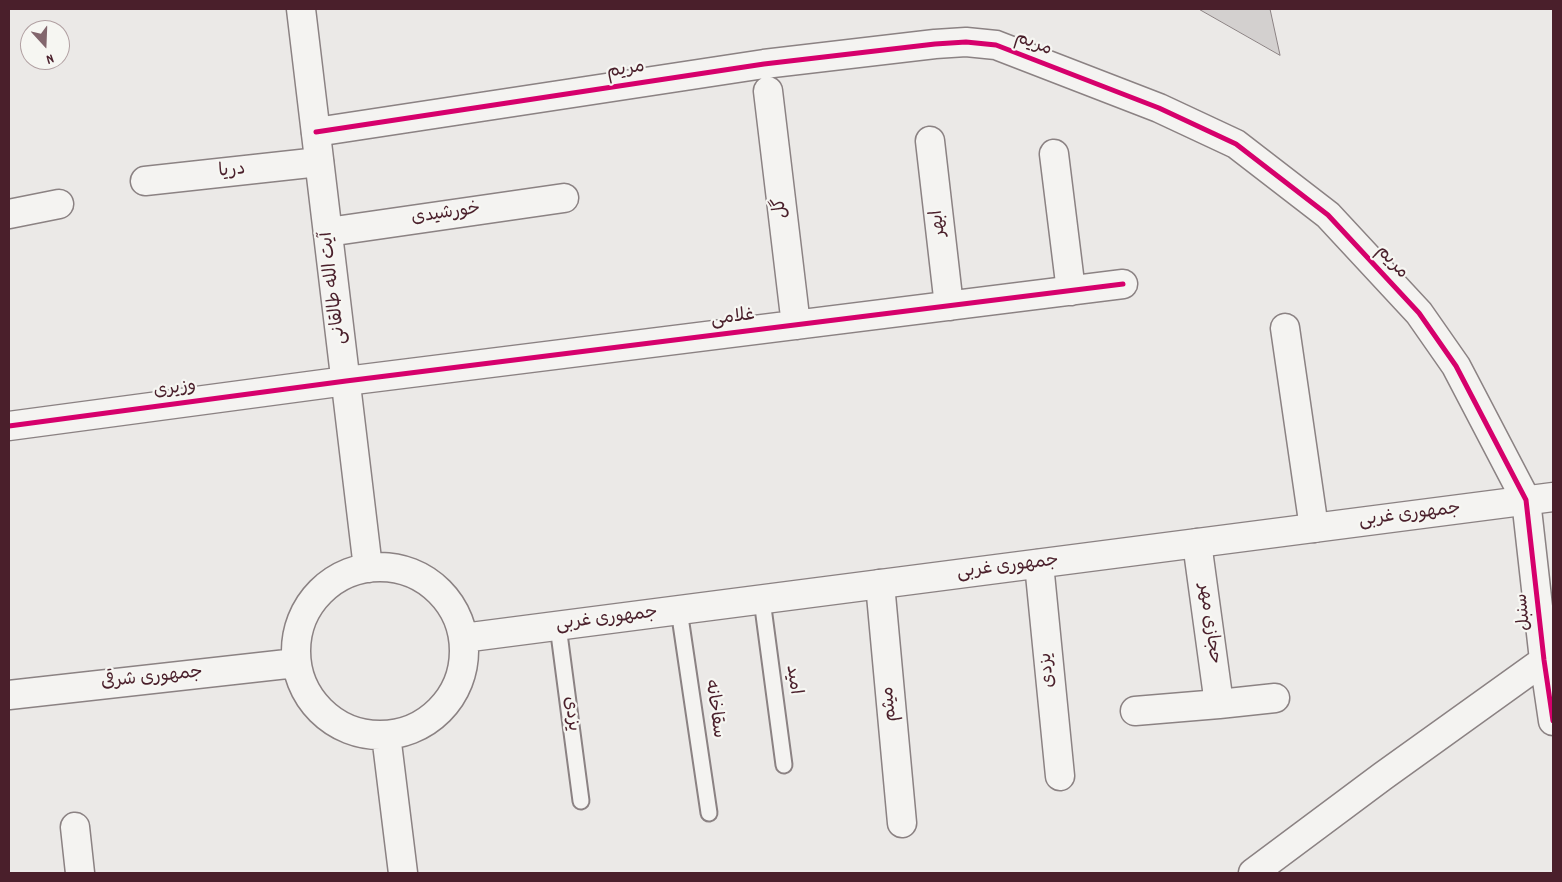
<!DOCTYPE html>
<html>
<head>
<meta charset="utf-8">
<style>
  body { margin:0 }
  #map { position:relative; width:1562px; height:882px; overflow:hidden; background:#ebe9e7; font-family:Dekko,sans-serif }
  canvas { display:block }
  .frame { position:absolute; inset:0; border:10px solid #4a1f2b; pointer-events:none }
  .north { position:absolute; left:20px; top:20px; width:50px; height:50px; box-sizing:border-box; background:#f6f6f2; border:1px solid #b1a0a2; border-radius:50%; rotate:160deg; font-size:14px; font-weight:700; line-height:20px; text-align:center; color:#4a1f2b }
  .north::after { content:''; display:block; margin:auto; width:18px; height:22px; background:#82666d; clip-path:polygon(50% 0,100% 100%,50% 72%,0 100%) }
</style>
</head>
<body>
<div id="map">
<canvas width="1562" height="882"></canvas>
<div class="frame"></div>
<div class="north">N</div>
</div>
<script>
const ctx = document.querySelector('canvas').getContext('2d');
ctx.lineJoin = 'round';
function fill(path, color) {
  ctx.fillStyle = color;
  ctx.fill(path, 'evenodd');
}
function trace(path, color, width, dash) {
  ctx.strokeStyle = color;
  ctx.lineWidth = width;
  ctx.lineCap = dash ? 'butt' : 'round';
  ctx.setLineDash(dash || []);
  ctx.stroke(path);
}
function drawText(font, color, halo, rows, align = 'center') {
  ctx.font = font + ' Dekko,"Playpen Sans Arabic",sans-serif';
  ctx.lineWidth = 4.5;
  ctx.setLineDash([]);
  ctx.textBaseline = 'middle';
  ctx.strokeStyle = halo;
  ctx.fillStyle = color;
  for (const [text, x, y, turn = 0] of rows) {
    ctx.save();
    ctx.translate(x, y);
    ctx.rotate((+turn || 0) * Math.PI / 180);
    ctx.textAlign = isNaN(turn) ? turn : align;
    if (halo) ctx.strokeText(text, 0, 0);
    ctx.fillText(text, 0, 0);
    ctx.restore();
  }
}
const building = new Path2D(`
  M1199,9H1270L1280,55Z`);
fill(building, '#d3d0cf');
trace(building, '#8b8283', 1);
const lane = new Path2D(`
  M762,600L784,765
  M679,610L709,813
  M558,626L581,801`);
const street = new Path2D(`
  M768,91L796,325
  M316,132L764,64L935,44L966,42L996,45L1159,108L1236,144L1328,215L1419,313L1456,366L1526,500L1544,660L1553,721
  M930,141L949,306
  M1054,154L1071,291
  M145,181L319,162
  M9,214L59,204
  M328,232L564,198
  M1285,328L1314,528
  M9,426L346,381L1123,284
  M1197,543L1219,704
  M1039,564L1060,776
  M880,584L902,823
  M1135,711L1219,704L1275,698
  M75,827L80,873
  M1253,873L1383,776L1553,654`);
const secondary = new Path2D(`
  M301,9L368,568
  M296 651a84 84 0 1 1 168 0a84 84 0 1 1-168 0Z
  M463,638L1553,497
  M9,695L296,663
  M386,735L403,873`);
trace(lane, '#8b8283', 19);
trace(street, '#8b8283', 31);
trace(secondary, '#8b8283', 31);
trace(lane, '#f4f3f1', 15);
trace(street, '#f4f3f1', 28);
trace(secondary, '#f4f3f1', 28);
trace(new Path2D(`
  M316,132L764,64L935,44L966,42L996,45L1159,108L1236,144L1328,215L1419,313L1456,366L1526,500L1544,660L1553,721
  M9,426L346,381L1123,284`), '#d6006c', 5);
drawText('18px', '#4a1f2b', '#f6f6f2', [
  ["مریم",1033,45,21],
  ["مریم",626,71,-9],
  ["دریا",232,172,-6],
  ["گل",782,208,-97],
  ["خورشیدی",446,215,-8],
  ["ابهر",940,223,-97],
  ["مریم",1391,263,47],
  ["آیت الله طالقانی",335,288,-97],
  ["غلامی",733,319,-7],
  ["وزیری",175,390,-8],
  ["جمهوری غربی",1410,516,-7],
  ["جمهوری غربی",1008,568,-7],
  ["سنبل",1525,612,-96],
  ["جمهوری غربی",607,620,-7],
  ["حجازی مهر",1208,624,82],
  ["یزدی",1049,670,-96],
  ["جمهوری شرقی",152,679,-6],
  ["امید",792,680,82],
  ["میثم",891,704,-95],
  ["سقاخانه",713,709,82],
  ["یزدی",570,714,83]
]);
</script>
</body>
</html>
